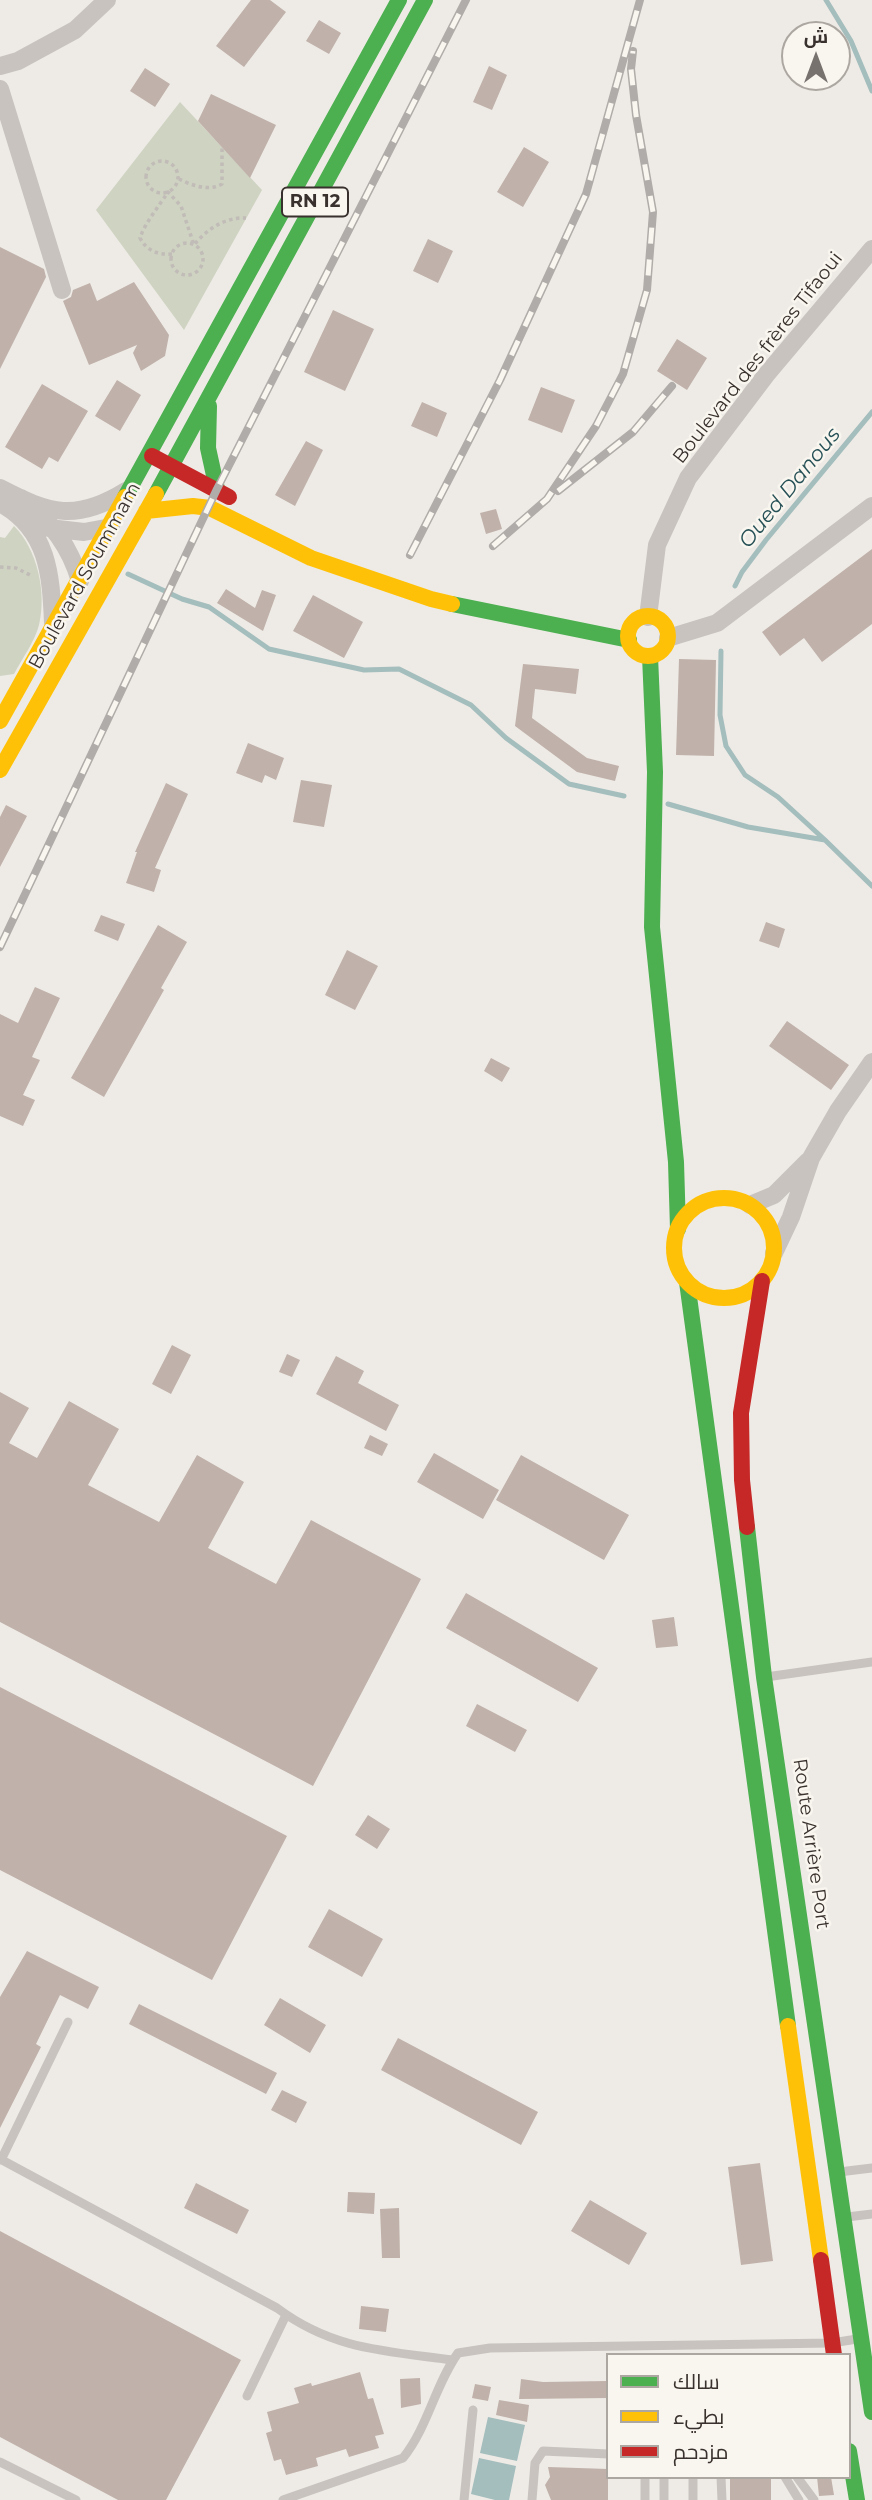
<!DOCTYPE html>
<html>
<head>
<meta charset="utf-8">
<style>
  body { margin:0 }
  #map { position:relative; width:872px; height:2500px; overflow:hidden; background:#eeebe6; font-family:Montserrat,Cairo,sans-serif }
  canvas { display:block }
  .legend { position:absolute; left:606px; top:2353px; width:245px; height:126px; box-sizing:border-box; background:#f9f5ef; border:2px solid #aca7a1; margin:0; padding:9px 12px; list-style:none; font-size:21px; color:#39312d }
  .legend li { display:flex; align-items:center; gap:14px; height:35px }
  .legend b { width:35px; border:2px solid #aca7a1 }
  .north { position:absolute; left:781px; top:21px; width:70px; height:70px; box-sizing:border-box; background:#f9f5ef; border:2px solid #aca7a1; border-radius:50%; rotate:0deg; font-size:19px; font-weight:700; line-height:28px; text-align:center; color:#39312d }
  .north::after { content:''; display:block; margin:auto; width:24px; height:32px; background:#78726e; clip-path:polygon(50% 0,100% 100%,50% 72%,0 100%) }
</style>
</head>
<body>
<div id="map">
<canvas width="872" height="2500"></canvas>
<ul class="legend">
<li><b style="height:9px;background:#4caf50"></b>سالك</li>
<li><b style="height:9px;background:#ffc107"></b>بطيء</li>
<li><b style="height:9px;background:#c62828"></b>مزدحم</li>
</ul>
<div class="north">ش</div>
</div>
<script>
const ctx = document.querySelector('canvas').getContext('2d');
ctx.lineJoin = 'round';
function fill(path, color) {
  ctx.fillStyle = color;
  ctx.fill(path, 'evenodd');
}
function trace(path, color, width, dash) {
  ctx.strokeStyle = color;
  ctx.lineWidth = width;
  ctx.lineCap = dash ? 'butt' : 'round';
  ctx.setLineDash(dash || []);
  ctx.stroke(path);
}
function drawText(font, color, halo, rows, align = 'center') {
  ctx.font = font + ' Montserrat,sans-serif';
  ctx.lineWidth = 5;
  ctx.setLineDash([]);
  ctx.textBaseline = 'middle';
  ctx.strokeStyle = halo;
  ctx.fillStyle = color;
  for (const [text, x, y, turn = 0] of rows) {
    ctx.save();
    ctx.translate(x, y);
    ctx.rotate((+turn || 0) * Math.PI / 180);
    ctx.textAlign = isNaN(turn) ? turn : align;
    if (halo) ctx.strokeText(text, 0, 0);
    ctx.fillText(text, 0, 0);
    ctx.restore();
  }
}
fill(new Path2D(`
  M180,102L262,190L184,330L96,210Z
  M14,526C37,549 47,592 39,625C35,641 22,659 14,674L0,676V537L5,538Z`), '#cfd3c2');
fill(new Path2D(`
  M488,2417L525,2425L517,2461L480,2453Z
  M479,2458L516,2466L509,2500H495L471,2494Z`), '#a4bdbd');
trace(new Path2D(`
  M826,0L851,41L872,91
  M128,574L182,599L209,607L269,649L364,670L399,669L471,705L506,738L569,784L624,796
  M735,586L742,572L766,540L872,412
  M721,651L720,715L726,746L745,775L778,797L825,840
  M668,804L748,827L825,840L872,886`), '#a4bdbd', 5);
fill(new Path2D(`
  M251,0H270L286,12L244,67L216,46Z
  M319,20L341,33L329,54L306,41Z
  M489,66L507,75L492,110L473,102Z
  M145,68L170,84L155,107L130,91Z
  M211,94L276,125L250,178L198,121Z
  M524,147L549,162L523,207L497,192Z
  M428,239L453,251L438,283L413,271Z
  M0,247L44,269L46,277L0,369Z
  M134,282L169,335L165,356L141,371L133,353L137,345L89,365L63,301L71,297L73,290L90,283L97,301Z
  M333,310L374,329L345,391L304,372Z
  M677,339L707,358L687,390L657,371Z
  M117,380L141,395L120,431L95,416Z
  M42,384L88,411L58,462L49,457L42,469L5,447Z
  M541,387L575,400L562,433L528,420Z
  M422,402L447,413L437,437L411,426Z
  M306,441L323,450L295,506L275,495Z
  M496,509L502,529L486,534L480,513Z
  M872,549V624L822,662L804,638L780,656L762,632Z
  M226,589L255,608L262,590L276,595L263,631L217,603Z
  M313,595L363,622L344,658L293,631Z
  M679,659L716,660L714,756L676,755Z
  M523,664L579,669L576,694L535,689L532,718L587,758L619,766L615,781L577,772L515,726Z
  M248,743L284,758L276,780L265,775L262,783L236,773Z
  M301,780L332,785L324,827L293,822Z
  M166,783L188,794L155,868L161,870L154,892L126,883L137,852H135Z
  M6,805L27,816L0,867V817Z
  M101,915L125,924L118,941L94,931Z
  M766,922L785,929L779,948L759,941Z
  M158,925L187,942L161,988L164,990L104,1097L71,1078Z
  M347,950L378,966L355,1010L325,995Z
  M35,987L60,998L32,1057L40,1060L23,1095L35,1100L23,1126L0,1116V1014L18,1023Z
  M787,1021L849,1065L831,1090L769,1046Z
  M491,1058L510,1068L502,1082L484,1071Z
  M172,1345L191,1355L171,1394L152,1384Z
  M287,1354L300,1360L292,1377L279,1372Z
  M336,1356L364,1371L358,1383L399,1405L386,1431L316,1394Z
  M0,1392L29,1408L9,1443L37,1458L69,1401L119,1429L88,1485L159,1522L197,1455L244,1482L208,1548L276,1584L311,1520L421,1579L313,1786L0,1622Z
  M370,1435L388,1444L382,1456L364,1448Z
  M434,1453L499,1490L483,1519L417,1482Z
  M521,1455L629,1515L604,1560L496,1500Z
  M466,1593L598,1668L578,1702L446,1628Z
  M674,1617L678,1646L656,1648L652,1620Z
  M0,1687L287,1836L212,1980L0,1870Z
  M477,1704L527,1730L515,1752L466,1726Z
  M368,1815L390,1829L377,1849L355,1835Z
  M329,1909L383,1939L362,1977L308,1947Z
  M27,1951L99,1987L88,2009L60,1995L36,2044L41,2047L0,2128V1997Z
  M280,1998L326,2025L310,2053L264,2025Z
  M139,2004L277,2073L266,2094L129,2024Z
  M398,2038L538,2112L521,2145L381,2070Z
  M282,2090L307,2102L296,2123L271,2110Z
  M760,2163L773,2261L741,2265L728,2167Z
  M196,2183L249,2210L237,2234L184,2208Z
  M348,2192L375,2193L374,2214L347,2212Z
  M590,2200L647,2233L629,2265L571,2231Z
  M399,2208L400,2258H382L380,2209Z
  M0,2231L241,2360L166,2500H118L0,2437Z
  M361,2306L389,2309L386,2332L359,2329Z
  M360,2372L368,2399L373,2398L384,2434L375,2436L379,2448L349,2457L346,2449L316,2458L318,2466L286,2475L281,2459L274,2461L266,2433L272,2431L267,2412L299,2403L294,2388L311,2383L312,2386Z
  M420,2378L421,2404L401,2408L400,2379Z
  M521,2379L543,2382L608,2381V2398L519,2399Z
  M475,2384L491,2387L488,2401L472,2398Z
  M499,2400L529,2405L527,2422L496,2415Z
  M548,2467L608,2469V2500H551L545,2485L550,2477Z
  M730,2477H771V2500H730Z
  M817,2477H831L834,2495L819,2496Z`), '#c0b1aa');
trace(new Path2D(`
  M146 177a16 16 0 1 1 32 0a16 16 0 1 1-32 0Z
  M179,179C191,185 209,192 222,184V147
  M171 259a16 16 0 1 1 32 0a16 16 0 1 1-32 0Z
  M172,254C158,255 147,251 140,238C145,223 159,206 168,192L181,206L194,245C207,229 225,217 246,218
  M0,567L16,568L30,575`), '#c1bcb7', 3.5, [3.5, 3.5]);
trace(new Path2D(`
  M766,1677L872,1662
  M0,2159L277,2308C333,2350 386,2351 453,2360
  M1,2160L68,2022
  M839,2172L872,2168
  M847,2217L872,2214
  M247,2396L286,2315
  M0,2462L76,2500
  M664,2477V2500
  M693,2477V2500
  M721,2477L722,2500
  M785,2477L799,2500
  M797,2477L814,2500
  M283,2500L403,2458C428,2427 435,2385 458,2353L490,2348L832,2343L857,2339
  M464,2500L473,2410
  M532,2500L535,2463L543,2451L608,2454
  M645,2500V2477`), '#c8c3bf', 9);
trace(new Path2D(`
  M0,66L18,61L75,30L107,0
  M0,89L62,290
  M0,488C50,514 76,522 126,491
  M21,498C49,519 70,546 80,581
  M0,503C48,529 51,574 53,623
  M49,528L84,532L111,527
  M648,617L657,545L688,478L766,375L872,249
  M668,638L717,623L872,506
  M750,1205L774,1195L808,1161
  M774,1253L791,1217L811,1158L838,1111L872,1062`), '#c8c3bf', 18);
trace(new Path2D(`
  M209,406L208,448L217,489
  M156,494L425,0
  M125,497L399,0
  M452,604L629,640
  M650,656L655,772L652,927L676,1162L678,1229
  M687,1282L788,2026
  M747,1527L764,1677L872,2412
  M849,2451L857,2500`), '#4caf50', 16);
trace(new Path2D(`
  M146,511L193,506L210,508L311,558L431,599L452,604
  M628 636a20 20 0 1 1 40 0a20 20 0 1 1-40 0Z
  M0,721L125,497
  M0,770L156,494
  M674 1248a50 50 0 1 1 100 0a50 50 0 1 1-100 0Z
  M788,2026L821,2260`), '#ffc107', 16);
trace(new Path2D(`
  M152,456L229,497
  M747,1527L742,1480L741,1413L762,1281
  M821,2260L834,2355`), '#c62828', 16);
const rail = new Path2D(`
  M558,491L633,432L672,386
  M493,546L547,499L596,426L623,374L647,290L653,212L636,115L631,69L633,51
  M410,555L500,380L586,194L640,0
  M0,947L217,489L466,0`);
trace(rail, '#b0aca9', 8);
trace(rail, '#f9f5ef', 5, [16]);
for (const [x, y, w] of [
  [315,202,66]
]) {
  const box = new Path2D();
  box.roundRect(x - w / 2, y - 14.5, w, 29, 5);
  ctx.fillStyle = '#f9f5ef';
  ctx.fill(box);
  trace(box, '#39312d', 2);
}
drawText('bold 18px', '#39312d', null, [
  ["RN 12",315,202]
]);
drawText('19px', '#39312d', '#f9f5ef', [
  ["Boulevard des frères Tifaoui",758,358,-52],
  ["Boulevard Soummam",85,576,-61],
  ["Route Arrière Port",811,1844,82]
]);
drawText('italic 21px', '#265156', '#f9f5ef', [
  ["Oued Danous",790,488,-51]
]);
</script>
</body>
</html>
